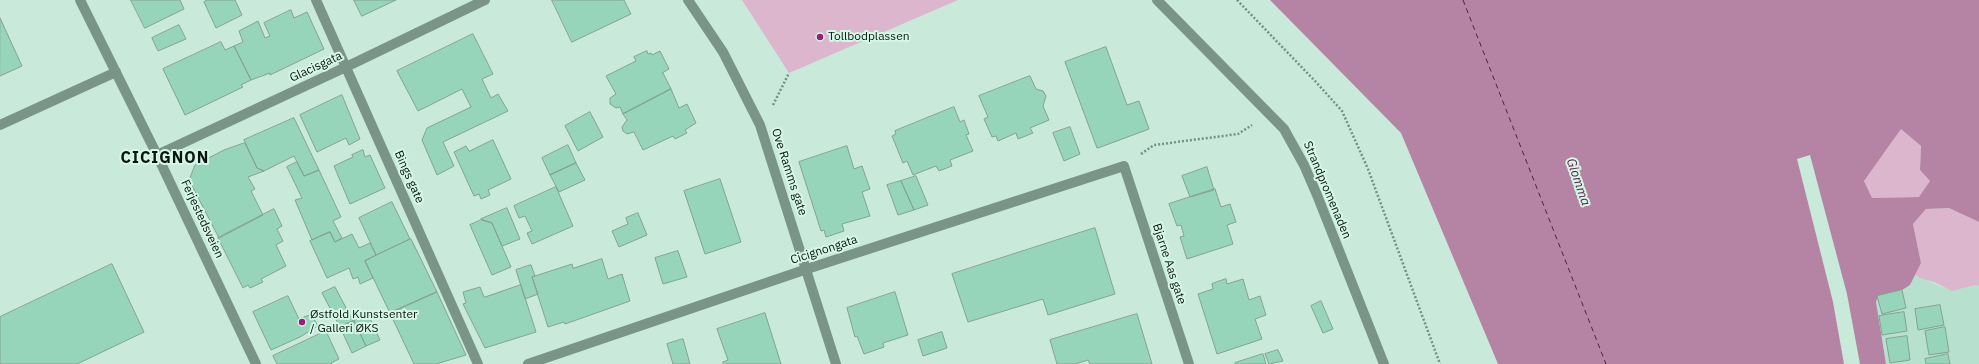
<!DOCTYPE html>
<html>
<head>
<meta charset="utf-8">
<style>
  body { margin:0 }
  canvas { display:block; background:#c9e9da }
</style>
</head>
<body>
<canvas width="1979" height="364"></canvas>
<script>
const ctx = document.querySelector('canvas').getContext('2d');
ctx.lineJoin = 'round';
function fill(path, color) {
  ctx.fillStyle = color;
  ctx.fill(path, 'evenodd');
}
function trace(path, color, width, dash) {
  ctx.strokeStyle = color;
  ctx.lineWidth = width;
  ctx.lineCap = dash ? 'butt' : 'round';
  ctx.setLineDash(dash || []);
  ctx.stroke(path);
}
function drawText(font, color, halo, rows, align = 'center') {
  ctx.font = font + ' "IBM Plex Sans",sans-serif';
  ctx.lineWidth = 4;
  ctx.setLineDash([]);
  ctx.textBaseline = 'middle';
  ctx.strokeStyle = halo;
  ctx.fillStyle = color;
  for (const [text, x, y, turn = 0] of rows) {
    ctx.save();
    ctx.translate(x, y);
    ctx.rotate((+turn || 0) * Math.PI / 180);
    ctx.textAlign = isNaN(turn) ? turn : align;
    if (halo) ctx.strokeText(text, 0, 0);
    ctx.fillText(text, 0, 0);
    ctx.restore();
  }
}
fill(new Path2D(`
  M1915,274L1941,287L1960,289L1975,285L1979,286V364H1886L1876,303L1877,296L1910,285Z`), '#b7e1ce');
fill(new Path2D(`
  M742,0H958L789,73Z
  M1901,129L1921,146L1920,170L1930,181L1920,197L1872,198L1864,181Z
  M1949,208L1979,222V286L1975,285L1952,291L1934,282L1920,278L1915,274L1921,263L1913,224L1926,209Z`), '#dbb6cd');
fill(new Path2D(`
  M1270,0H1979V222L1949,208L1926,209L1913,224L1921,263L1910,285L1902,290L1878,296L1876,302L1886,364H1498L1401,133ZM1901,129L1921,146L1920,170L1930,181L1919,197L1872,198L1864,181Z`), '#b583a3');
fill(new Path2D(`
  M1810,155L1847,294L1860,364H1844L1833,302L1797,159Z`), '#c9e9da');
trace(new Path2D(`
  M1463,0L1606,364`), '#591c47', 1, [5, 4]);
const building = new Path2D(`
  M131,0H180L184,9L145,28Z
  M208,0H235L242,15L216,28L204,2Z
  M354,0H396L362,16Z
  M552,0H624L631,14L572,42Z
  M291,10L294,18L307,12L324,49L270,75V73L251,80L234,46L243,42L239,31L258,21L265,38L270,36L264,23Z
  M0,18L22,66L0,76Z
  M179,25L186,39L158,51L152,38Z
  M473,34L493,74L482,79L491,98L498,94L508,111L443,142L454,166L437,175L422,140L427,128L471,107L462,89L418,111L397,71Z
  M221,42L225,50L234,46L251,80L241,85L243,87L185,115L163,69Z
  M1106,47L1127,105L1139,101L1149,129L1098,148H1097L1065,62Z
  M647,51L648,54L651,53L652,55L660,51L669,69L662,73H663L671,89L623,114L620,107L616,108L610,104V98L616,94L606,76L636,61L634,57Z
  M1030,76L1036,89L1043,91L1046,96L1043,106L1049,120L1030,128L1033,133L1018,139L1016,133L998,141L996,136L992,137L984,119L988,117L979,96Z
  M671,89L679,108L687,104L696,123L685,130L687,133L675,139L673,136L643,150L634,132L627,134L623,131L622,127L627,120L623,114Z
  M342,95L360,139L349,145L346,138L317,152L300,115Z
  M954,107L960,122L964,120L969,134L966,135L973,151L950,160L952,166L939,171L936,166L913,175L907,161L903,163L892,136L896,134L895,131Z
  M590,112L603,137L578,151L565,126Z
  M294,118L319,170L304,176L294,156L264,171L257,168L244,140Z
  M1070,127L1080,154L1064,161L1053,133Z
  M493,140L511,179L488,190L490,195L481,199L479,194L474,196L454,152L466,146L469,151Z
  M245,143L257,168L264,171L248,177L255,189L251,191L263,215L219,238L189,180L195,165L224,150Z
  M568,145L576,163L550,175L542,158Z
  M847,146L854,169L862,166L870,189L862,192L870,216L842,224L844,231L826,237L824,230L821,231L799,162Z
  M363,150L365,157L370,155L385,188L350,204L334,166L353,157L352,155Z
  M297,162L304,176L319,170L341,217L333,221L342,238L335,242L330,232L312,240L295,200L302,198L287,167Z
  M576,163L585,180L559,192L550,175Z
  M1207,167L1214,190L1190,197L1182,176Z
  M916,176L928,205L914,210L901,181Z
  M720,179L741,242L705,254L684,191Z
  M901,181L914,210L898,215L887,185Z
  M556,187L573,226L532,244L527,233L532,231L525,216L519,218L514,206Z
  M1215,189L1221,207L1230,204L1236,222L1227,225L1233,244L1187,259L1180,237L1184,236L1181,225L1177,226L1169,204Z
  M392,202L410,239L376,255L359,218Z
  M507,208L520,239L502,246L492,223L481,219Z
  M274,209L282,226L277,229L283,241L276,245L286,266L261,279L263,282L250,288L248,285L243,288L218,238Z
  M638,213L647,235L619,247L612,231L628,224L626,218Z
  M481,220L492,223L511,267L492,275L470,225Z
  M1095,228L1115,294L1048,315L1043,299L968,322L952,274Z
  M330,232L335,242L352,234L359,248L370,243L376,255L365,261L373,278L360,284L358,277L353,279L349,268L327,278L310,241Z
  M411,239L437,292L390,313L365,261Z
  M678,251L687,277L663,284L655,258Z
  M602,259L608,279L622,274L630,301L565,324L564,322L548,327L532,277L572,264L573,268Z
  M112,264L144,332L77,364H0V317Z
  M531,265L535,276L532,277L538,294L525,299L516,270Z
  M1226,279L1227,284L1243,279L1249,300L1260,296L1266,315L1255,319L1262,339L1217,354L1198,294L1213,289L1212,284Z
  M521,285L536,332L485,348L463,304L466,303L463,292L480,287L484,297Z
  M335,287L353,321L340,327L322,293Z
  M1902,290L1906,308L1882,314L1877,296Z
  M437,292L466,355L436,364H414L390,313Z
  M895,292L908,335L883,343L884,347L864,354L857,336L855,337L847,308Z
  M288,296L299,319L309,315L310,318L313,317L318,326L300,337L271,350L253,312Z
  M1321,301L1333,329L1323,333L1311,306Z
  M1940,305L1944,325L1918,330L1915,309Z
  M1904,312L1907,331L1882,335L1879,316Z
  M765,313L781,364H723V362L728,360L717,329Z
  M368,314L380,340L366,346L354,321Z
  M1137,314L1152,364H1090L1088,360L1075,364H1057L1050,340Z
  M353,321H354L366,346L352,353L340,327Z
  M1945,327L1949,352L1929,355L1925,331Z
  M326,331L339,359L331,363L332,364H277L273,356Z
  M942,332L947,348L923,356L918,340Z
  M1907,336L1910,360L1890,363L1886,339Z
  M683,339L690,364H673L667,344Z
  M1278,350L1283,361L1269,364L1265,354Z
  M1263,354L1266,364H1235V363Z
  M1948,354L1950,364H1926L1925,359Z`);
fill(building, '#97d5ba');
trace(building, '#83a294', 1);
trace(new Path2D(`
  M1237,0L1316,82L1342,111L1368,169L1440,364
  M773,105L789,73
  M1141,154L1154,145L1238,134L1252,125`), '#778f84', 2.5, [2, 2]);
trace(new Path2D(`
  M0,125L116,72`), '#7a9488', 10);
trace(new Path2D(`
  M80,0L157,155L256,364
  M316,0L478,364
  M688,0L723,52L760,125L836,364
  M1157,0L1284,129L1304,165L1317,195L1384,364
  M157,155L346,67L485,0
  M528,364L807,269L1124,166L1189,364`), '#7a9488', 10);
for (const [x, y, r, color] of [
  [820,37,4,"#981f79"],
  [302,322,4,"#981f79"]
]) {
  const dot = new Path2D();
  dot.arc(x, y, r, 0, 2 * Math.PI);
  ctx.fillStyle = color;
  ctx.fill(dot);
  trace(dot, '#d6f7e7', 1.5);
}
drawText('12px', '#091510', '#d6f7e7', [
  ["Tollbodplassen",828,37],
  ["Østfold Kunstsenter",310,315],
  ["/ Galleri ØKS",310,329]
], 'left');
drawText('12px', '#091510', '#d6f7e7', [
  ["Glacisgata",316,67,-25],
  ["Ove Ramms gate",789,172,72],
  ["Bings gate",409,177,66],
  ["Strandpromenaden",1327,190,67],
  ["Ferjestedsveien",202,219,65],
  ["Cicignongata",824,250,-18],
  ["Bjarne Aas gate",1169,264,72]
]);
drawText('italic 13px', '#591c47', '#d6f7e7', [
  ["Glomma",1578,182,71]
]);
ctx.letterSpacing = '1px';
drawText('bold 16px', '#091510', '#d6f7e7', [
  ["CICIGNON",165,158]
]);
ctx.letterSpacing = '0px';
</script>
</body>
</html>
